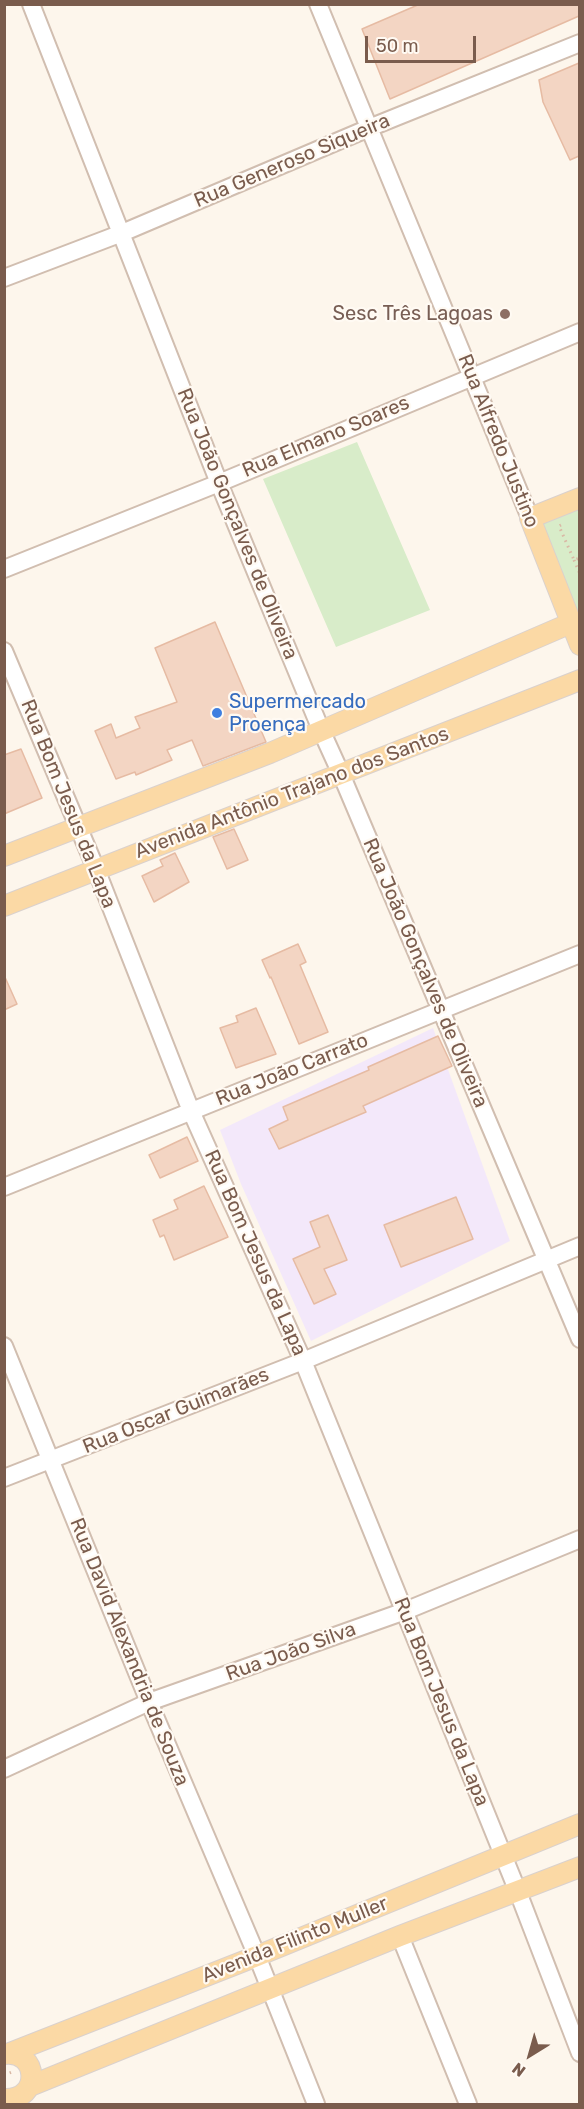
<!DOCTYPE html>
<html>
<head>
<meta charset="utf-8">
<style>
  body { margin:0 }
  #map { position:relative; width:584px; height:2109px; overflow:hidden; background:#fdf6ec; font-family:Rubik,sans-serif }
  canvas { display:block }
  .frame { position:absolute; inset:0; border:6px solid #7a5c4d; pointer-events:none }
  .north { position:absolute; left:500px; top:2025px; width:60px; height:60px; -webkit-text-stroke:4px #fffaf3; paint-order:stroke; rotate:217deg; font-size:16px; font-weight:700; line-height:24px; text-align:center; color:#7a5c4d }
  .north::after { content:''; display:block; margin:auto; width:21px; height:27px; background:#7a5c4d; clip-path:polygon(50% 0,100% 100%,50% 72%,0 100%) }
  .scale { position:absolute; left:365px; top:36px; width:111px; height:27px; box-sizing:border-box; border:3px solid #7a5c4d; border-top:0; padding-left:8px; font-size:18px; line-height:21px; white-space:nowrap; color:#7a5c4d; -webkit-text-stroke:4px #fffaf3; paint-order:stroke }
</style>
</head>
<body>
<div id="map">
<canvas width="584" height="2109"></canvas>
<div class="frame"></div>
<div class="north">N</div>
<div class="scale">50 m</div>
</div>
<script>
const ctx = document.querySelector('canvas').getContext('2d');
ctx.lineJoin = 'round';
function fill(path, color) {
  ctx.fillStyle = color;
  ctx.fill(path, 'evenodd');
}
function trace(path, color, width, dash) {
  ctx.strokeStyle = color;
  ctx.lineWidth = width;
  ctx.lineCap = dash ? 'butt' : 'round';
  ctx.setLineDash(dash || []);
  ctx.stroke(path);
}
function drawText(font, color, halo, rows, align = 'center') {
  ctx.font = font + ' Rubik,sans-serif';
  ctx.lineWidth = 4.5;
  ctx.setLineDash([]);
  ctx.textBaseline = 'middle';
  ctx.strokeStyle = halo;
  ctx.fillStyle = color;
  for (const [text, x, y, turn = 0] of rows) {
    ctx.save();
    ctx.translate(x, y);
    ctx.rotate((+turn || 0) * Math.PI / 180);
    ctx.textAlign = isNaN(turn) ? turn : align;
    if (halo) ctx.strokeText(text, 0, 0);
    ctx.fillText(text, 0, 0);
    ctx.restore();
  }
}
fill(new Path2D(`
  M433,1028L510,1241L311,1341L241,1184L220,1130Z`), '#f3e8fa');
fill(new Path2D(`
  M357,442L430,610L336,647L263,479Z
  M579,501V627L536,516Z`), '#d8ecc9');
const building = new Path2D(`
  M420,4H579V16L390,99L362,29Z
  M579,63V156L570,160L543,102L539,80Z
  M215,622L266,742L203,766L192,740L167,750L172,760L136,775L135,772L116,779L95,731L111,724L116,738L140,728L135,717L177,702L155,648Z
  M21,749L42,798L4,814V755Z
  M234,829L248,860L227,869L213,837Z
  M175,853L189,882L154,902L142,876L163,866L160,860Z
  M298,944L306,962L300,965L328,1032L299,1044L271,977L270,978L262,960Z
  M4,975L17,1004L4,1010Z
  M256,1008L276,1054L236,1068L220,1028L238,1022L236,1016Z
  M438,1036L452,1066L363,1106L366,1112L279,1149L269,1129L288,1120L283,1107L369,1070L368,1067Z
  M187,1137L198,1161L160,1178L149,1155Z
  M204,1186L228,1237L174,1260L164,1235L160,1237L153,1220L178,1209L174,1200Z
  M456,1197L473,1239L401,1267L384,1225Z
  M328,1215L347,1260L324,1269L336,1294L314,1304L293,1259L320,1247L310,1222Z`);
fill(building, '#f3d5c3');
trace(building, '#e6bba3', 1.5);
const minor = new Path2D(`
  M31,4L219,483L321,730L341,774L580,1339
  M318,4L530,518
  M4,278L122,233L369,128L580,43
  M4,569L219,483L580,332
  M4,651L96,869L191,1111L303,1361L518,1892L580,2053
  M4,1187L580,954
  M4,1346L149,1702L257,1956L316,2104
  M4,1478L303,1361L580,1246
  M4,1769L149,1702L405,1611L580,1539
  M400,1936L468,2104`);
const major = new Path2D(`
  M580,498L530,518L580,645
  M4,856L270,753L571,623
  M4,906L580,680
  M10,2053L257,1956L580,1824
  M4,2054C39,2049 42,2101 4,2099
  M30,2086L400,1936L580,1867`);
trace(minor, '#d1beb0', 20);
trace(major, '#dad1cd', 22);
trace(new Path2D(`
  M561,525L559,526L574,560L580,558
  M574,560L580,574
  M4,2075L12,2072`), '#d9b8a5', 3, [1.5, 4.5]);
trace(minor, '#fff', 16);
trace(major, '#fbd9a5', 20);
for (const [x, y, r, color] of [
  [505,314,6,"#8d6e63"],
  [217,713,6,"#3f7fe0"]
]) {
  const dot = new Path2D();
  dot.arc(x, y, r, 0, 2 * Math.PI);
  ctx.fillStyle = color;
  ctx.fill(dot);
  trace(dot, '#fffaf3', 2);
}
drawText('20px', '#7a5c4d', '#fffaf3', [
  ["Rua Generoso Siqueira",292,161,-23],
  ["Rua Elmano Soares",326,437,-23],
  ["Rua Alfredo Justino",498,441,68],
  ["Rua João Gonçalves de Oliveira",237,524,68],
  ["Avenida Antônio Trajano dos Santos",292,793,-21],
  ["Rua Bom Jesus da Lapa",68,804,68],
  ["Rua João Gonçalves de Oliveira",425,973,67],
  ["Rua João Carrato",292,1070,-22],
  ["Rua Bom Jesus da Lapa",255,1253,66],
  ["Rua Oscar Guimarães",176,1411,-22],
  ["Rua David Alexandria de Souza",129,1652,68],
  ["Rua João Silva",291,1652,-20],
  ["Rua Bom Jesus da Lapa",441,1702,68],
  ["Avenida Filinto Muller",295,1940,-22]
]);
drawText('20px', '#785e54', '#fffaf3', [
  ["Sesc Três Lagoas",493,314]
], 'right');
drawText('20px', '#366cbe', '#fffaf3', [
  ["Supermercado",229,702],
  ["Proença",229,725]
], 'left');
</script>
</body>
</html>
